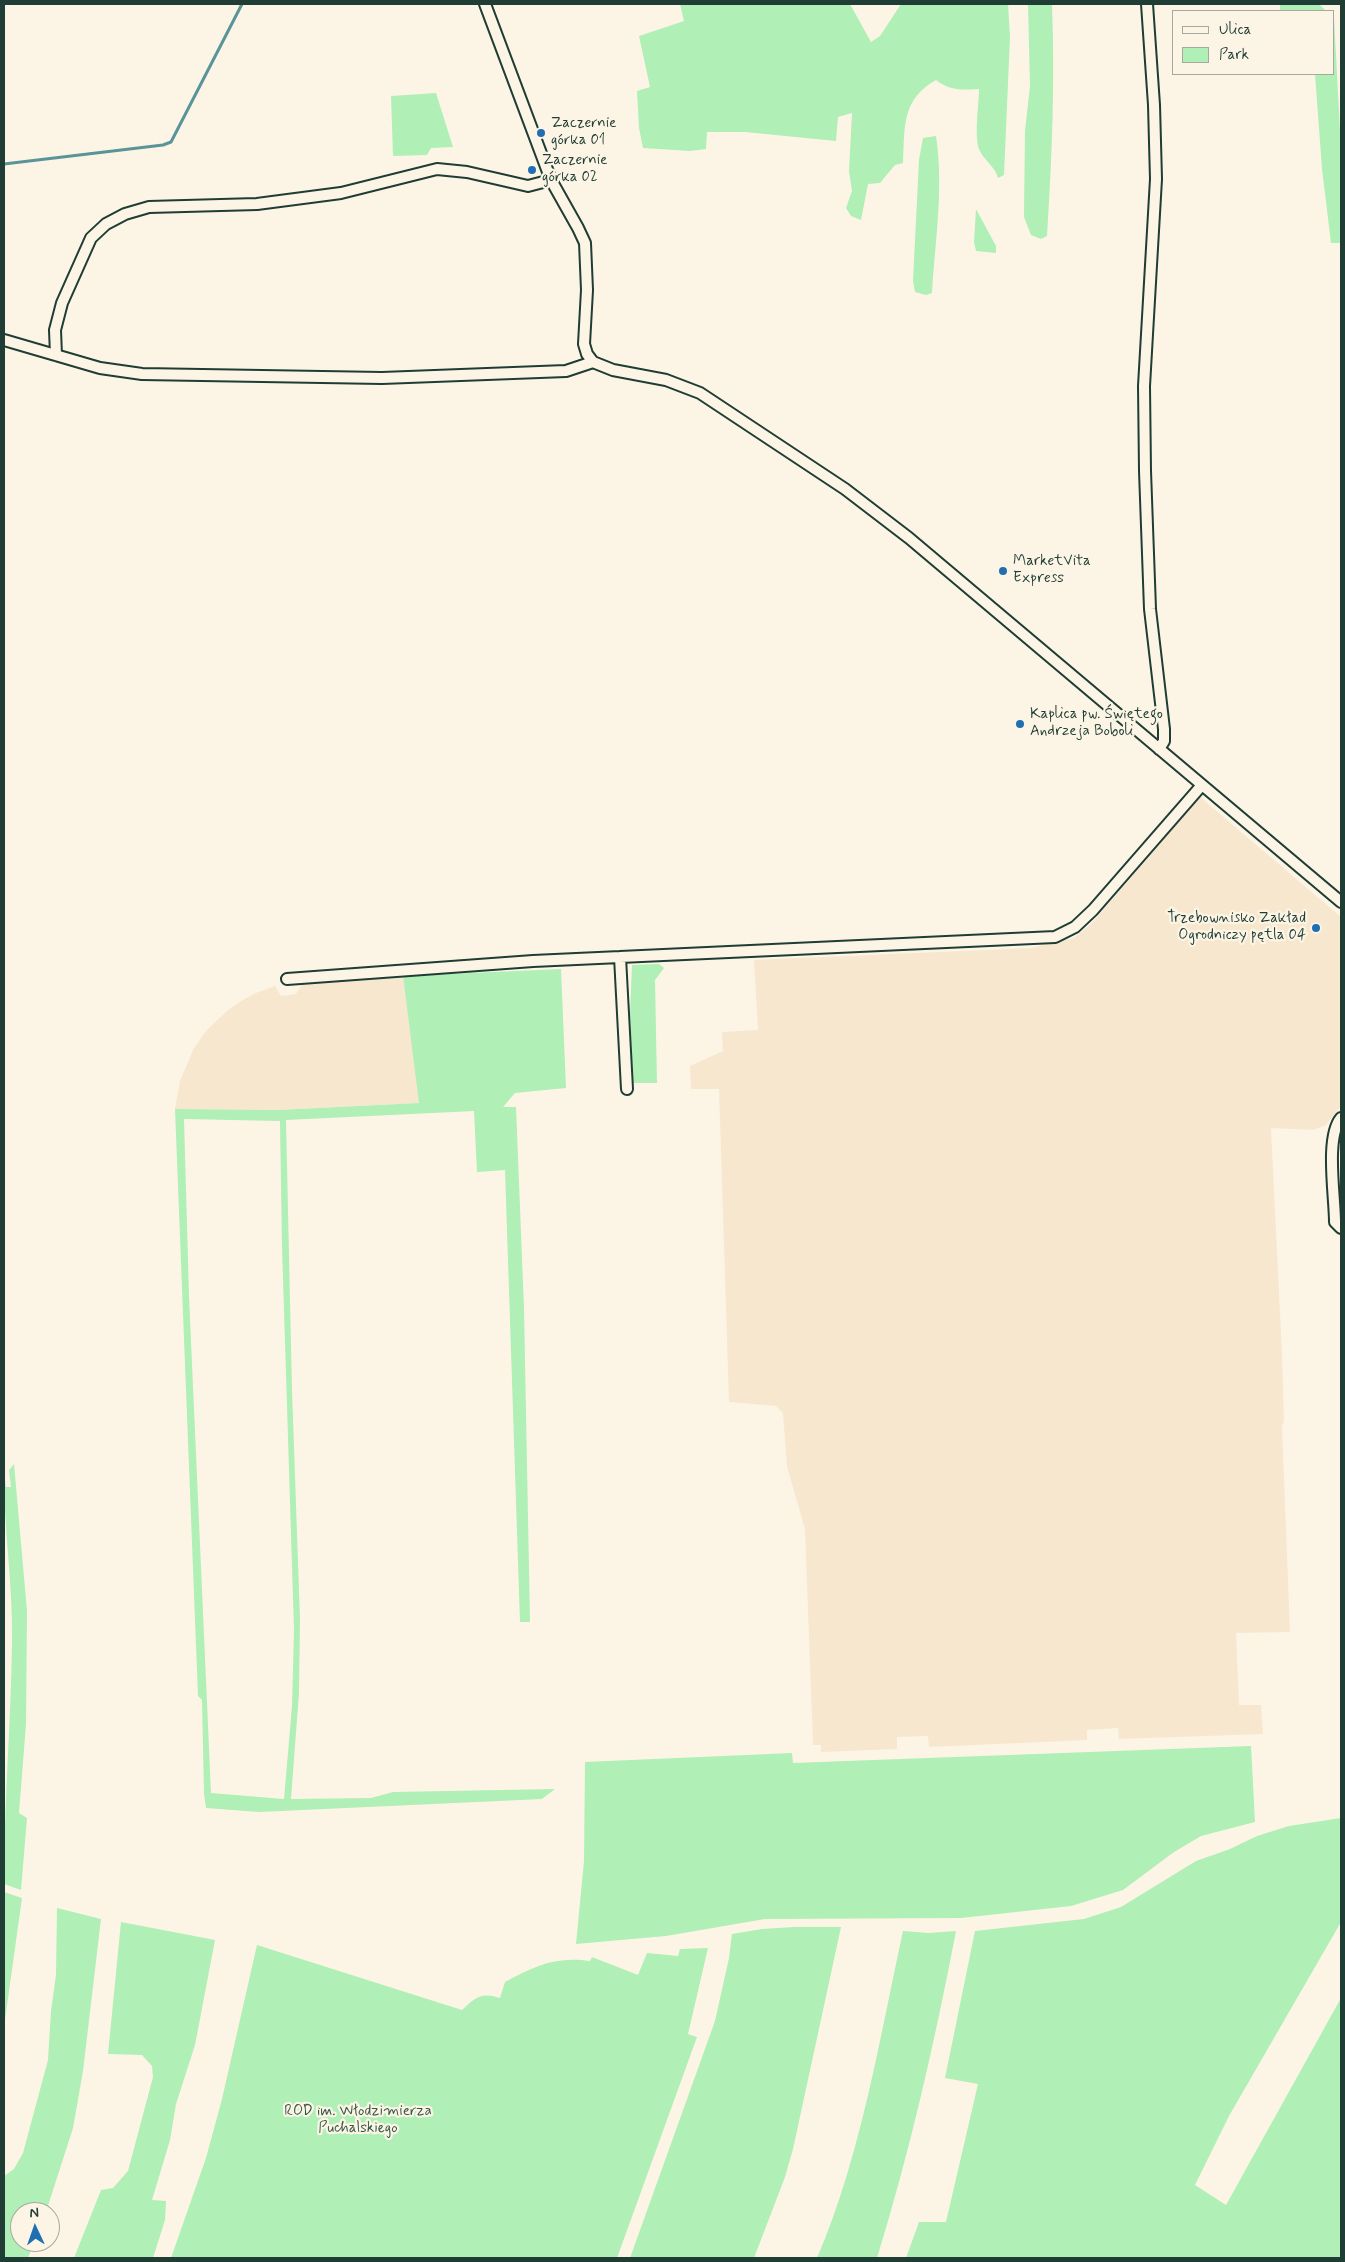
<!DOCTYPE html>
<html>
<head>
<meta charset="utf-8">
<style>
  body { margin:0 }
  #map { position:relative; width:1345px; height:2262px; overflow:hidden; background:#fcf5e5; font-family:Mynerve,sans-serif }
  canvas { display:block }
  .frame { position:absolute; inset:0; border:5px solid #1f3d34; pointer-events:none }
  .legend { position:absolute; left:1172px; top:10px; width:162px; height:65px; box-sizing:border-box; background:#fcf5e5; border:1px solid #a4ab9e; margin:0; padding:6px 9px; list-style:none; font-size:15px; color:#1f3d34 }
  .legend li { display:flex; align-items:center; gap:10px; height:25px }
  .legend b { width:25px; border:1px solid #a4ab9e }
  .north { position:absolute; left:10px; top:2202px; width:50px; height:50px; box-sizing:border-box; background:#fcf5e5; border:1px solid #a4ab9e; border-radius:50%; rotate:357deg; font-size:14px; font-weight:700; line-height:20px; text-align:center; color:#1f3d34 }
  .north::after { content:''; display:block; margin:auto; width:18px; height:22px; background:#1f6fb2; clip-path:polygon(50% 0,100% 100%,50% 72%,0 100%) }
</style>
</head>
<body>
<div id="map">
<canvas width="1345" height="2262"></canvas>
<div class="frame"></div>
<ul class="legend">
<li><b style="height:6px;background:#fcf5e5"></b>Ulica</li>
<li><b style="height:14px;background:#b0efb6"></b>Park</li>
</ul>
<div class="north">N</div>
</div>
<script>
const ctx = document.querySelector('canvas').getContext('2d');
ctx.lineJoin = 'round';
function fill(path, color) {
  ctx.fillStyle = color;
  ctx.fill(path, 'evenodd');
}
function trace(path, color, width, dash) {
  ctx.strokeStyle = color;
  ctx.lineWidth = width;
  ctx.lineCap = dash ? 'butt' : 'round';
  ctx.setLineDash(dash || []);
  ctx.stroke(path);
}
function drawText(font, color, halo, rows, align = 'center') {
  ctx.font = font + ' Mynerve,sans-serif';
  ctx.lineWidth = 4.5;
  ctx.setLineDash([]);
  ctx.textBaseline = 'middle';
  ctx.strokeStyle = halo;
  ctx.fillStyle = color;
  for (const [text, x, y, turn = 0] of rows) {
    ctx.save();
    ctx.translate(x, y);
    ctx.rotate((+turn || 0) * Math.PI / 180);
    ctx.textAlign = isNaN(turn) ? turn : align;
    if (halo) ctx.strokeText(text, 0, 0);
    ctx.fillText(text, 0, 0);
    ctx.restore();
  }
}
fill(new Path2D(`
  M1200,797L1341,917V1106L1326,1125L1314,1130L1271,1128L1282,1354L1284,1421L1282,1427L1290,1632L1236,1633L1239,1705H1261L1263,1734L1119,1739L1118,1728L1087,1730V1740L929,1747L928,1736L897,1737V1749L821,1752V1745H813L805,1529L787,1467L783,1413L776,1406L729,1402L719,1089H691L690,1066L723,1051L722,1032L758,1030L754,960L1031,948L1074,938L1093,922Z
  M391,976H403L420,1103L278,1110L175,1109L180,1081L194,1048L207,1030L228,1010L241,1001L256,993L275,986L281,996L296,994L304,981L374,977L376,979Z`), '#f7e7cf');
fill(new Path2D(`
  M680,4H850L871,42L880,36L901,4H1008L1010,37L1004,175L998,178C995,166 984,161 979,149C974,135 979,104 979,89C962,90 950,91 936,80C901,100 905,127 903,163L895,165L880,183L868,184L861,220L851,216L846,208L852,191L849,171L852,113L838,117L836,141L745,132H707L706,149L690,151L643,148L639,128L637,91L650,87L639,36L684,21Z
  M1028,4H1052C1055,81 1052,158 1047,236L1041,239L1031,235L1024,217L1025,131L1030,86Z
  M1280,4H1319L1326,11H1280Z
  M1334,17L1341,150V243H1331L1322,169L1315,74H1334Z
  M436,93L453,147L431,148L427,155L393,156L391,96Z
  M936,136C944,188 935,241 932,293L926,295L915,292L913,281L919,160L923,138Z
  M976,209L996,246V253L976,251L974,242Z
  M659,964L664,968L655,980L657,1083H633L630,1013L632,965Z
  M561,969L566,1088L515,1093L503,1107H516L524,1308L530,1622H520L505,1170L477,1172L474,1111L286,1120L292,1390L300,1619L299,1693L291,1799L371,1798L393,1792L555,1789L542,1799L259,1812L206,1808L204,1794L202,1700L198,1696L175,1109L278,1110L419,1103L403,976ZM184,1119L280,1121L282,1246L294,1630L292,1706L284,1799L211,1793L189,1296Z
  M14,1464L27,1611L26,1724L19,1813L27,1818L21,1890L4,1884C4,1803 11,1722 12,1642C13,1586 4,1531 4,1475L6,1487H11L9,1470Z
  M1251,1746L1255,1822L1201,1836L1174,1852L1123,1890L1071,1906L961,1918L765,1919L666,1936L576,1944L584,1861L585,1762L792,1753L793,1763Z
  M1341,1818V1922L1229,2116L1195,2185L1226,2205L1341,1998V2258H906L919,2222H946L978,2084L945,2078L975,1931L1084,1919L1121,1907L1196,1861L1230,1849L1257,1836L1289,1826Z
  M4,1892L22,1898L4,2027Z
  M57,1908L101,1919L83,2071L73,2128L46,2212H20V2242H34L28,2258H4V2176L14,2169L23,2153L48,2060L51,2011L56,1975Z
  M121,1922L215,1940L195,2045L176,2104L170,2140L152,2200L166,2201L165,2220L153,2258H74L101,2190L113,2188L128,2171L153,2077L152,2066L142,2055L108,2054Z
  M794,1927H841L793,2149L785,2177L754,2258H630L715,2021L729,1958L732,1934L762,1929Z
  M903,1931L929,1933L956,1931C935,2041 910,2151 877,2258H817C861,2155 879,2041 903,1931Z
  M257,1945L462,2010C476,1997 481,1992 500,1998L505,1982C535,1966 555,1956 590,1961L592,1957L638,1975L647,1953L678,1956L680,1949L708,1948L688,2034L697,2037L617,2258H171L206,2158L222,2099Z`), '#b0efb6');
trace(new Path2D(`
  M4,164L163,145L171,142L242,4`), '#599498', 3);
const minor = new Path2D(`
  M485,4L551,180L578,228L585,243L587,290L584,344L587,354L593,362L613,370L666,380L700,393L845,489L909,538L1341,902
  M1147,4L1154,105L1156,179L1144,386L1145,471L1150,609L1164,729V741L1159,749
  M4,340L100,368L142,374L382,378L566,371L593,362
  M56,355L55,330L62,303L91,238L106,224L125,214L149,207L257,204L341,193L437,169L467,172L528,186L551,180
  M620,957L627,1089
  M287,979L533,961L1055,937L1075,927L1093,910L1202,785
  M1341,1118C1325,1137 1335,1196 1335,1222L1341,1228`);
trace(minor, '#1f3d34', 14);
trace(minor, '#fcf5e5', 10);
for (const [x, y, r, color] of [
  [541,133,5,"#1f6fb2"],
  [532,170,5,"#1f6fb2"],
  [1003,571,5,"#1f6fb2"],
  [1020,724,5,"#1f6fb2"],
  [1316,928,5,"#1f6fb2"]
]) {
  const dot = new Path2D();
  dot.arc(x, y, r, 0, 2 * Math.PI);
  ctx.fillStyle = color;
  ctx.fill(dot);
  trace(dot, '#fcf5e5', 2);
}
drawText('15px', '#1f3d34', '#fcf5e5', [
  ["Zaczernie",551,124],
  ["górka 01",551,141],
  ["Zaczernie",542,161],
  ["górka 02",542,178],
  ["MarketVita",1013,562],
  ["Express",1013,579],
  ["Kaplica pw. Świętego",1030,715],
  ["Andrzeja Boboli",1030,732],
  ["Trzebownisko Zakład",1306,919,"right"],
  ["Ogrodniczy pętla 04",1306,936,"right"]
], 'left');
drawText('15px', '#355848', '#fcf5e5', [
  ["ROD im. Włodzimierza",358,2112],
  ["Puchalskiego",358,2129]
]);
</script>
</body>
</html>
